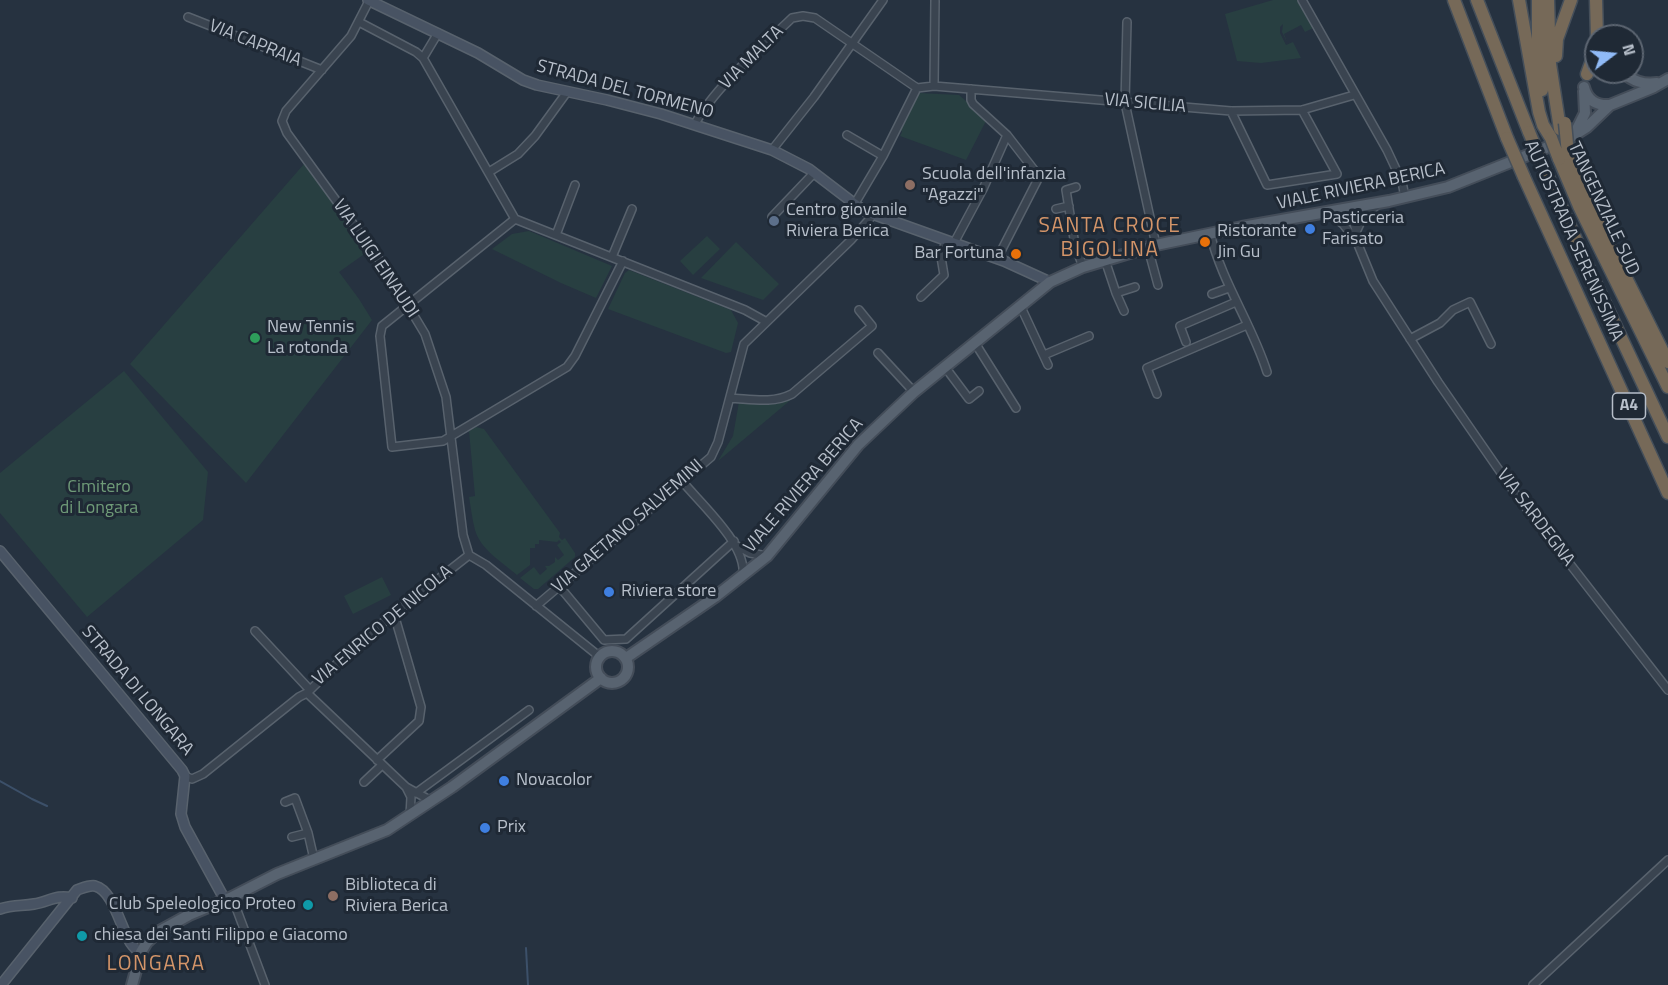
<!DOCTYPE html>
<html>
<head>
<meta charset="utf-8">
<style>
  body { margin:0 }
  #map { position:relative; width:1668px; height:985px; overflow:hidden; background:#263240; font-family:"Titillium Web",sans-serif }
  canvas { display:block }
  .north { position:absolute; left:1584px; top:24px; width:60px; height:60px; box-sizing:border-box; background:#1f2935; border:2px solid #5c6571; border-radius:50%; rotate:74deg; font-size:16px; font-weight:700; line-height:24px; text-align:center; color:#b7bfca }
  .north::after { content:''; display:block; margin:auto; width:21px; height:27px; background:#90baf6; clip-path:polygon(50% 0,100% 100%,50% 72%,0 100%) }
</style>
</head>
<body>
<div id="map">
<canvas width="1668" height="985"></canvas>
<div class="north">N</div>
</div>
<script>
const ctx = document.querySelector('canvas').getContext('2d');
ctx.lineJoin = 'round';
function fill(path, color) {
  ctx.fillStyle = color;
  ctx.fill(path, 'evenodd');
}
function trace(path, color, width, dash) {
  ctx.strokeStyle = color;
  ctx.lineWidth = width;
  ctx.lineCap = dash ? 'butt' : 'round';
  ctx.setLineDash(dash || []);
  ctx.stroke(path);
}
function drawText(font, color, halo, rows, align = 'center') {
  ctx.font = font + ' "Titillium Web",sans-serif';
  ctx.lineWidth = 6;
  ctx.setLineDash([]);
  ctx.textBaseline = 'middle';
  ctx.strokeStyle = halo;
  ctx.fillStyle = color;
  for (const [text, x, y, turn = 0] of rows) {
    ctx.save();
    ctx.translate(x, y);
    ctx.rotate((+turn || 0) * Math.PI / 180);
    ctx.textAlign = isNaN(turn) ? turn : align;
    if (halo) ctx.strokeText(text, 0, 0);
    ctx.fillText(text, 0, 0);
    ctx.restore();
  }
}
fill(new Path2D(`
  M1273,0H1300L1315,27L1305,32L1301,25L1284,34L1287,42L1282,32L1283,24L1280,27V33L1286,45L1293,42L1301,58L1261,63L1237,61L1225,14Z
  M918,93L959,95L987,119L966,160L900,136L902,132L899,126Z
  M304,164L370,250L339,272L359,299L372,320L246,483L130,364Z
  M529,231L612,266L596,298L561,283L492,249L512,234Z
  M707,236L720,249L693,275L680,261Z
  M736,242L779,284L763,300L701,278Z
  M629,270L731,310L738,323L731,352L726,353L608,309L625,273Z
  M124,371L208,472L203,520L87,617L0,513V473Z
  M793,398L718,461L733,436L739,402L776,404Z
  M476,427L484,429L560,533L559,537L562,540L565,538L575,553V557L538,589H534L520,578L534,567L540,575L547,569L545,566H549L555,562V557L558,560L564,555L557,545L561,542L559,540L557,542L539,540V544H535V548H530V565L517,575C502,562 481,550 475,530C472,519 471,508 469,497L475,496L469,431Z
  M382,577L391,595L353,614L344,596Z`), '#283f41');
trace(new Path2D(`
  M0,781L32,799L47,806
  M526,948L528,985`), '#3c5069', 2);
const street = new Path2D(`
  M1302,0L1387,150L1402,182L1405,197
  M369,1L351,36L286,111L282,121L287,133L386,269L425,334L446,397L463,535L469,555
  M188,17L322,70
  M359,22L416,52L423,58L515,219L382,326L380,336L392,447L443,441L567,367L575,356L623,261
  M1127,22L1125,103L1156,245
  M423,58L438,33
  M934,86L935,1
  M971,89V100L973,104L1007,135L1038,175V179L997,259
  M1231,111L1267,185L1337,174L1302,110
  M695,124C714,88 762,47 792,18L803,16L815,18L917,88
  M847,135L883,156
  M772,150L814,97L883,0
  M489,172L518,154L535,136L567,92
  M1076,187L1066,190L1075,245L1083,267
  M854,205L883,156L917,88L934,86L1231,111L1302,110L1354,95
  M1349,208L1356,230
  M1056,209L1069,206
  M1328,212L1343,224L1357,242L1373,281L1438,382L1517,496L1668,690
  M772,217L814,173
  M515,219L745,310L765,321
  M1356,232L1364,215L1376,206
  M1210,233C1222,283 1252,324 1267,372
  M556,235L575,185
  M954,243L983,189L1007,135
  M1148,248L1158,285
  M612,257L632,209
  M1105,260L1116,293L1124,311
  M1116,293L1135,287
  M1212,294L1229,288
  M921,297L944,275L941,257L946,241
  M1020,305L1048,365
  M1410,339L1440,323L1453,310L1470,302L1491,344
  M1186,342L1180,326L1236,302
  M975,343L1016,408
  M878,353L914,392
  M1044,355L1089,336
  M945,367L969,399L979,391
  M1157,394L1147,368L1247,325
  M730,398C751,399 772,404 792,394L872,326L859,310
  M682,481C701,504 746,544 743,574
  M737,546L750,553L767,556
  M559,586L604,640L626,639L734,541
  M536,606L711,457L718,442L744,344L851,240L873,215
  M255,631L309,689
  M307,693L406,787L426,798L434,800
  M377,760L419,721L421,707L394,614
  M185,776L192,779L203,774L299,697L307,693L362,639L469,555L486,565L600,657
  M364,782L382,765
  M406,787L411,797L410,816
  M416,793L529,710
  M285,802L295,798L308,833L314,859
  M292,837L308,833
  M232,897L265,985
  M1533,985L1668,860`);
const secondary = new Path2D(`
  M368,0L478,53L523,80L537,85L607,100L661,114L772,150L809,169L864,211L1004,261L1050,282
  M0,551L182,770L185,776L181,814L185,827L225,900
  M0,909C12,905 21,906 34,904C48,902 57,894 72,898
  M1,985L77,890C83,888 89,885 95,886C115,891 121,933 133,946C135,949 138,950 141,952`);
const primary = new Path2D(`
  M1622,72C1633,81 1643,85 1657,83
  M1584,87C1587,100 1596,106 1610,105L1654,87L1668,79
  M1575,133L1585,113L1584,91
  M596 667a16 16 0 1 1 32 0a16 16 0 1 1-32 0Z
  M626,658L715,597L767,556L858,445L914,392L1050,282L1083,267L1156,245L1242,227L1389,201L1448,187L1568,139L1587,127L1610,105
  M132,985L141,952L147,942L158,932L189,915L232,897L277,874L387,830L452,787L601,678`);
const highway = new Path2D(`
  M1454,0L1507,138
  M1477,0L1529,132
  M1519,0L1539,112L1543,125L1551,138
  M1538,0V49L1542,90
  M1548,0L1550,64L1560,129
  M1596,0L1597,36
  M1556,56L1557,39L1571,0
  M1587,74L1596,49
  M1568,154L1589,204L1668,362
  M1559,159L1579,206L1668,387
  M1544,168L1593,278L1668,437
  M1524,177L1668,493`);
trace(street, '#58626d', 10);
trace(secondary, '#58626d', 12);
trace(primary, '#444d59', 14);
trace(highway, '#454f5a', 15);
trace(street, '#3a4450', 7);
trace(secondary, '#485363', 9);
trace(primary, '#586370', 10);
trace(highway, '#766958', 12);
const highwayBridge = new Path2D(`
  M1565,123L1568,154
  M1529,132L1544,168
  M1507,138L1524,177
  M1551,138L1559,159`);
trace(highwayBridge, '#454f5a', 15, []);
trace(highwayBridge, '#766958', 12);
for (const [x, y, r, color] of [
  [910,185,6,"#8d6e63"],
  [774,221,6,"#5c6f8a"],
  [1310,229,6,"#3f7fe0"],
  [1205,242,6,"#e8710a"],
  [1016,254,6,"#e8710a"],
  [255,338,6,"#2e9e5b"],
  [609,592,6,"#3f7fe0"],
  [504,781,6,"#3f7fe0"],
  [485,828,6,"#3f7fe0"],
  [333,896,6,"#8d6e63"],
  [308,905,6,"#0f9aa8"],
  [82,936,6,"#0f9aa8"]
]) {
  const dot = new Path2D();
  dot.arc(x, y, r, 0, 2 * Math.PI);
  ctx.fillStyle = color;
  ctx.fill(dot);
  trace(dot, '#1f2935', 2);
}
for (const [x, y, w] of [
  [1629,406,33]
]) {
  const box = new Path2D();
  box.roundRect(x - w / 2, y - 13, w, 26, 4.5);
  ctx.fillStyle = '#1f2935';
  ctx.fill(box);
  trace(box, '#b7bfca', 1.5);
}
drawText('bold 16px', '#b7bfca', null, [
  ["A4",1629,406]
]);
drawText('18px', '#b7bfca', '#1f2935', [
  ["VIA CAPRAIA",255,44,22],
  ["VIA MALTA",752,58,-45],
  ["STRADA DEL TORMENO",625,90,15],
  ["VIA SICILIA",1145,104,5],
  ["VIALE RIVIERA BERICA",1361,187,-12],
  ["TANGENZIALE SUD",1603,209,65],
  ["AUTOSTRADA SERENISSIMA",1573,241,66],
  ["VIA LUIGI EINAUDI",375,259,56],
  ["VIALE RIVIERA BERICA",804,486,-49],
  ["VIA SARDEGNA",1535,518,53],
  ["VIA GAETANO SALVEMINI",628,527,-41],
  ["VIA ENRICO DE NICOLA",383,626,-40],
  ["STRADA DI LONGARA",137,691,50]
]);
drawText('18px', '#b7bfca', '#1f2935', [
  ["Scuola dell'infanzia",922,175],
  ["\"Agazzi\"",922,196],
  ["Centro giovanile",786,211],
  ["Riviera Berica",786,232],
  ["Pasticceria",1322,219],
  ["Farisato",1322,240],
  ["Ristorante",1217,232],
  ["Jin Gu",1217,253],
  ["Bar Fortuna",1004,254,"right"],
  ["New Tennis",267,328],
  ["La rotonda",267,349],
  ["Riviera store",621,592],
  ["Novacolor",516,781],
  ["Prix",497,828],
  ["Biblioteca di",345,886],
  ["Riviera Berica",345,907],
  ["Club Speleologico Proteo",296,905,"right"],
  ["chiesa dei Santi Filippo e Giacomo",94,936]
], 'left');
drawText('18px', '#6f9b78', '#1f2935', [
  ["Cimitero",99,488],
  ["di Longara",99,509]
]);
ctx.letterSpacing = '1.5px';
drawText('21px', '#d49569', '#1f2935', [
  ["SANTA CROCE",1110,227],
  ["BIGOLINA",1110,251],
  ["LONGARA",156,965]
]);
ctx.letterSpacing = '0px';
</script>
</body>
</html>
